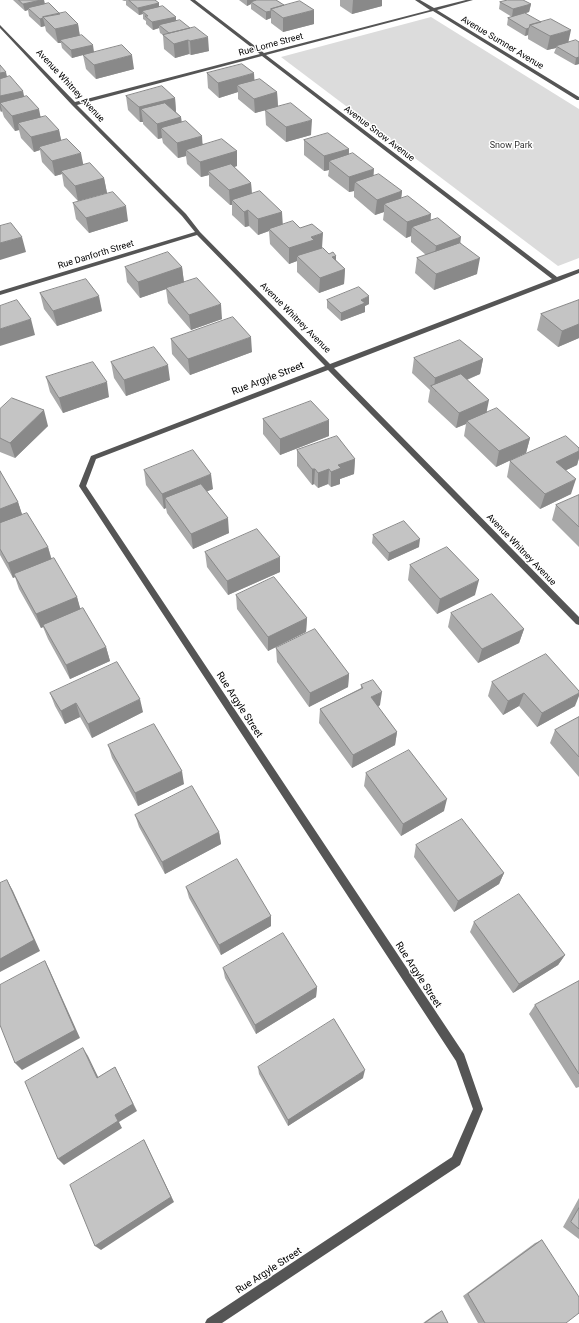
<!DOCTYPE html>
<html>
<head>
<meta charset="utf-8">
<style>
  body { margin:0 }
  canvas { display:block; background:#fff }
</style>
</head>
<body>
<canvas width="579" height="1323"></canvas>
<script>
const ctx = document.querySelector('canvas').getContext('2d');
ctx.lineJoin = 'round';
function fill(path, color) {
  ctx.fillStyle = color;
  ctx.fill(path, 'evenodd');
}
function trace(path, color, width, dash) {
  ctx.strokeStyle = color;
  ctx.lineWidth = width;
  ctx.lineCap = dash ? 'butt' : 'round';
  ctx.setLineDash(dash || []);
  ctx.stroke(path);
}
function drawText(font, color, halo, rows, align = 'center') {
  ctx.font = font + ' Roboto,sans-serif';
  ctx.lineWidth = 3;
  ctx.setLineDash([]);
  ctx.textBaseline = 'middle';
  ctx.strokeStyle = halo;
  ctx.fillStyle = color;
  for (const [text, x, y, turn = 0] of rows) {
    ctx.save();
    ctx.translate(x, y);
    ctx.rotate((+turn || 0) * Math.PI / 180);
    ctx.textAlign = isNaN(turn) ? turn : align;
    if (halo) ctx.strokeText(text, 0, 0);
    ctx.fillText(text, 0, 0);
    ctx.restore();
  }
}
fill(new Path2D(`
  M431,17L579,109V258L558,266L281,57Z`), '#dcdcdc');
fill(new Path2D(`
  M190,0H195L264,53L430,10L415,0H420L434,8L466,0H473L437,10L579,97V100H577L433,11L266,55L557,277L579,269V273L559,281L334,368L579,617V625L576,624L328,370L96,459L86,486L464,1054L483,1109L460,1165L222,1323H205L207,1319L452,1157L473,1109L456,1061L79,486L91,456L325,366L197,235L0,295V291L195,232L182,216L72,105L0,28V25L75,102L260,54ZM262,56L552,279L330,364L200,232L186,214L77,105Z`), '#555');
fill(new Path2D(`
  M13,0H44L45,4L78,24L80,36L94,52L134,69L96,79L86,69L83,55L72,58L62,48L61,43H58L46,31L45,26L41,27L29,16L28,10L25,11Z
  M122,0H155L159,3V7L176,21L209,51L191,55L189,54L175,58L164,49L163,35L160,33L159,28L153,30L146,24V21L143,19V14L139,15L126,5V1H124Z
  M239,0H276L314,24L283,32L271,23V18L266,20L251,9V4L247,6Z
  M340,0H382V6L352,14L340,6Z
  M500,2L531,4L529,12L512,17L499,9Z
  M525,13L569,42H579V64L575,65L554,53L556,48L547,50L528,39V35L525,36L507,25L508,18Z
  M0,65L7,77L41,117L59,130L61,141L83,165L104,178L107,193L78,201L64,186L62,174L55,176L42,162L40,150L34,152L21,138L19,130L15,131L4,117L2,111L1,112L0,110Z
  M207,73L254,80L277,92L278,107L311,135L286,142L266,125L265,110L255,113L238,99V92L219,98L208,88Z
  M126,96L175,98L176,112L181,117L182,123L203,144L237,151V166L234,167L251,183L252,193L282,212V225L322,248L329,254L336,256V260L345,269L344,284L319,293L297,272V261L289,264L270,244L269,231L258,235L249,226L245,227L232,215V205H230L209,186V175L201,177L187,164L186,156L178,158L163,143L162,138L158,139L143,124V122H140L128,110Z
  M304,140L349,149V155L374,176L402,191L401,199L431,220L461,243L477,274L434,290L415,273L417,258L426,255L411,242V236L406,238L383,220L384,212L375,215L354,197V191L349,192L328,176L329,170L324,171L304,155Z
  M73,203L128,221L89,233L76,219Z
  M125,267H182L184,282L222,319L191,330L168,303L166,289L140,298L127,282Z
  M40,293L102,311L57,326L44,309Z
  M327,300L369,304L365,306V312L341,321L327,308Z
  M579,300V338L558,347L537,330L541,314Z
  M171,339L252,352L190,375L172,354Z
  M414,358L483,359L480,374L467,380L487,412L530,438L526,453L496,467L464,436L466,424L456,428L428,402L430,390L412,373Z
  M111,362L170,380L126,396L114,378Z
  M46,377L109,397L63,413L50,392Z
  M0,409L48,426L15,458L0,452Z
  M263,419L329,436L280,455L263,434Z
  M579,448V458L577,465L566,470L571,494L540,509L507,477L510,461Z
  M297,450L355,459L354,474L340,479V484L331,487L328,484L318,488L314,484L312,485L297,466Z
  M144,470L213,489L207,491L229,533L193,549L167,513L166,508L164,509L146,485Z
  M0,471L18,502L22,515L48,547L52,560L77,597L80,609L106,647L110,661L70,679L48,639L43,627L41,628L19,589L15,577L13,578L0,555Z
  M579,495V547L552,520L556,505Z
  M373,535L419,547L388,561L372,543Z
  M205,552L280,572L228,595L207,567Z
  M410,565L475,595L437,614L408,580Z
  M236,595L307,618L306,632L268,651L237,609Z
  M451,613L524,629L519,643L478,663L448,627Z
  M276,648L349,674L348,687L309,707L277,662Z
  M492,682L575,706L537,727L519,706L503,715L488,696Z
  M361,685L380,705L378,707L397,732L395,745L352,768L319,723L320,709L361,688Z
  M50,693L143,712L92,738L80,717L65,724L55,706Z
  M579,717V777L550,743L555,730Z
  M108,745L184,784L138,806L112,758Z
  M366,773L444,811L401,836L364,786Z
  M135,815L219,832L221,844L165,874L139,827Z
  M416,845L504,873L499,884L454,912L414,857Z
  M186,887L271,916V926L221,955L189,898Z
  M474,922L565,955L558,965L513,993L470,932Z
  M223,968L317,987L316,997L256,1034L225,978Z
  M579,981V1087L576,1088L529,1014L535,1005Z
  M258,1067L363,1078L288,1126L259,1074Z
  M579,1198V1239L563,1227Z
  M542,1240L566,1323H478L463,1296L535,1243Z
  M442,1311L448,1323H423L437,1313Z`), '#a9a9a9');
fill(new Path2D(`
  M41,0H44L45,7L28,8V10L25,11L23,4Z
  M247,0H266L251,2V4L247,6Z
  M353,0H382V6L352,14Z
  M159,3V10L142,11L143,14L139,15L138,8Z
  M531,4L529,12L512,17L513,9Z
  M314,10V24L283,32V18Z
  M271,11V18L266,20V12Z
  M176,17V24L159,25V28L153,30L152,22Z
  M43,18L45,26L41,27L40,19Z
  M78,24L80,38L60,40L61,43H58L55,29Z
  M529,28L528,35L525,36L526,29Z
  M571,30L568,44L556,46V48L547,50L550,36Z
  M173,37L195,39L188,40L189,54L175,58Z
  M208,37L209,51L191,55L190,41Z
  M93,45L94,52L72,58L71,50Z
  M132,55L134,69L96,79L94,65Z
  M579,57V64L575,65L576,58Z
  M6,72L9,86L0,88V73Z
  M254,73L255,88L237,85L238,92L219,98L218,83Z
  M23,91L26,105L0,103L2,111L1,112L0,107V96Z
  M277,92L278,107L255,113L254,99Z
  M175,98L176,112L141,109L143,122H140L139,107Z
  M39,109L42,124L18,123L19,130L15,131L12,116Z
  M181,117L182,132L161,128L162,138L158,139L157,124Z
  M312,120L311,135L286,142V127Z
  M59,130L62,144L39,147L40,150L34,152L31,137Z
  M202,136L203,151L186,150V156L178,158L177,143Z
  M349,149L348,164L329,161V170L324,171V156Z
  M237,151V166L212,174L208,171L209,175L201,177L200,162Z
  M81,153L84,168L61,171L62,174L55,176L52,161Z
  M374,169L373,184L355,182L354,191L349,192V177Z
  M104,178L107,193L78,201L75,186Z
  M251,183L252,199L232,200V205H230L229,190Z
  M402,191L400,207L384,204V212L375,215L377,200Z
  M126,206L128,221L89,233L86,218Z
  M248,210L249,226L245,227L244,212Z
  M282,212L283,227L269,229V231L258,235V219Z
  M431,214L430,229L412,227L411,236L406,238L407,222Z
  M323,233L322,248L297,256V261L289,264V248L311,237Z
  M22,237L26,252L0,260V243Z
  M461,237L459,253L434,262L436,246Z
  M336,256V271L332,257Z
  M480,258L477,274L434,290L436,274Z
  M182,267L184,283L140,298L138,282Z
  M345,269L344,284L319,293L320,278Z
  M99,296L102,311L57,326L53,311Z
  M369,296V304L365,306V312L341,321V313L361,300Z
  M221,304L222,319L191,330L189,315Z
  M31,319L35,335L0,346V329Z
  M579,324V338L558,347L562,331Z
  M251,337L252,352L190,375L188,359Z
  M483,359L480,374L436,392L434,389L435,378Z
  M168,365L170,380L126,396L124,380Z
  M107,382L109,397L63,413L59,398Z
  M489,400L486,415L467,421L466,424L456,428L459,413Z
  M44,410L48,426L15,458L10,443Z
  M329,420V436L280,455V439Z
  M530,438L526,453L496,467L499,451Z
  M579,451V458L577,465L552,477L556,462Z
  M355,459L354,474L340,479V484L331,487V472L338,465Z
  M312,469H315L314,484L312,485Z
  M329,469L328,484L318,488V473Z
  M211,474L213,489L171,506L165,498L166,508L164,509L162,494Z
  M576,479L571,494L540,509L545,494Z
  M18,502L23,517L0,526V509Z
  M228,518L229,533L193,549L191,534Z
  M420,539L419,547L388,561L389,553Z
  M48,547L52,562L14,574L15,577L13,578L8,563Z
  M280,557V572L228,595L227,581Z
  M479,580L475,595L437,614L440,599Z
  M77,597L81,611L41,628L36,614Z
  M307,618L306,632L268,651V637Z
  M524,629L519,643L478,663L482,649Z
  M106,647L110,661L70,679L66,665Z
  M349,674L348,687L309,707L310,693Z
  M382,692L380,705L369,711L371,697Z
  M524,693L519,706L503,715L508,701Z
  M579,693V696L575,706L537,727L542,713Z
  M140,699L143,712L92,738L88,724Z
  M76,703L80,717L65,724L61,711Z
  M397,732L395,745L352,768L353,755Z
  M182,771L184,784L138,806L135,793Z
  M447,799L444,811L401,836L403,824Z
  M219,832L221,844L165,874L162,862Z
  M504,873L499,884L454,912L458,901Z
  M7,880L13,891L40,951L0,972V959Z
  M271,916V926L221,955L219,945Z
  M565,955L558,965L513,993L519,984Z
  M45,961L50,971L80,1038L22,1070L15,1063Z
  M317,987L316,997L256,1034L255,1025Z
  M83,1048L88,1056L102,1085L97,1078Z
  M115,1067L137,1111L119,1122L122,1128L64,1165L58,1159L115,1115Z
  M365,1070L363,1078L288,1126V1120Z
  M144,1140L147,1146L174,1202L101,1250L95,1246Z`), '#898989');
const building = new Path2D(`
  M19,0H41L23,4Z
  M129,0H155L159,3L138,8Z
  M257,0H276L284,5L271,9V11L266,12L251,2Z
  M508,0H523L531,4L513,9L500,2Z
  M300,1L314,10L283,18L271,9Z
  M49,3L60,14L43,17V18L40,19L28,8Z
  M163,6L176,17L152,22L145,16H148L142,11Z
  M66,12L78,24L55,29L43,17Z
  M525,13L541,22L530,25L529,28L526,29L508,18Z
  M551,19L571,30L550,36L530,25Z
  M180,20L190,28L169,33L159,25Z
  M195,27L208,37L190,41L188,40L174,44L163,35Z
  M82,35L93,45L71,50L60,40Z
  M576,40L579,42V57L576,58L556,46Z
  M122,45L132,55L94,65L83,55Z
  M242,64L254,73L218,83L207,73Z
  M0,65L6,72L0,73Z
  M10,76L23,91L0,96V79Z
  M260,79L277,92L254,99L237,85Z
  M162,86L175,98L139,107L126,96Z
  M27,96L39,109L12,116L0,103Z
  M165,103L181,117L157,124L141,109Z
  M291,103L312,120L286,127L265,110Z
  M46,116L59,130L31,137L18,123Z
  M186,121L202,136L177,143L161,128Z
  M328,133L349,149L324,156L304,140Z
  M67,139L81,153L52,161L39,147Z
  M222,139L237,151L200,162L186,150Z
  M353,153L374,169L349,177L329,161Z
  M90,163L104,178L75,186L61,171Z
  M231,164L251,183L229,190L208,171Z
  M379,174L402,191L377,200L355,182Z
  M260,191L282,212L258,219L248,210L244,212L232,200Z
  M113,192L126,206L86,218L73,203Z
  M408,196L431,214L407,222L384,204Z
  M438,218L461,237L436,246L412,227Z
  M293,221L300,228L312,224L323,233L311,237L314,240L289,248L269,229Z
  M11,223L22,237L0,243V226Z
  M460,243L480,258L436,274L417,258Z
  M323,248L329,254L333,252L336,256L332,257L345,269L320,278L297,256Z
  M168,252L182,267L138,282L125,267Z
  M197,278L221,304L189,315L166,288Z
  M86,279L99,296L53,311L40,293Z
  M359,287L369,296L361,300L365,303L341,313L327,300Z
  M17,300L31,319L0,329V306Z
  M579,300V324L562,331L541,314Z
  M233,317L251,337L188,359L171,339Z
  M460,340L483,359L435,378L414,358Z
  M154,347L168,365L124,380L111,362Z
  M93,362L107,382L59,398L46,377Z
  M461,374L489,400L459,413L431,386Z
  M12,398L44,410L10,443L0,438V409Z
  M311,401L329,420L280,439L263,419Z
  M497,408L530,438L499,451L467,421Z
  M337,436L355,459L338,465L341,468L331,472L329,469L318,473L315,469H312L297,450Z
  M566,436L579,448V451L556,462L576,479L545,494L510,461Z
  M193,450L211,474L162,494L144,470Z
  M0,471L18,502L0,509Z
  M201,484L228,518L191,534L165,498Z
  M579,495V527L556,505Z
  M27,513L48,547L8,563L0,549V523Z
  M404,521L420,539L389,553L373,535Z
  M257,529L280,557L227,581L205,552Z
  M447,547L479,580L440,599L410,565Z
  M54,558L77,597L36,614L14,574Z
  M274,577L307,618L268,637L236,595Z
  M492,594L524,629L482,649L451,613Z
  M83,608L106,647L66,665L43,625Z
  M315,629L349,674L310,693L276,648Z
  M546,654L579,691V693L542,713L524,693L508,701L492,682Z
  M117,662L140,699L88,724L76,703L61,711L50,693Z
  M373,680L382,692L371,697L397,732L353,755L320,709L363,688L361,685Z
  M579,717V757L555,730Z
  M154,724L182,771L135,793L108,745Z
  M409,750L447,799L403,824L366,773Z
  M192,786L219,832L162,862L135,815Z
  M462,819L504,873L458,901L416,845Z
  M237,859L271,916L219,945L186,887Z
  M7,880L34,940L0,959V883Z
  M519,894L565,955L519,984L474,922Z
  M283,933L317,987L255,1025L223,968Z
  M45,961L75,1030L15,1063L0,1025V985Z
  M579,981V1074L535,1005Z
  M334,1019L365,1070L288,1120L258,1067Z
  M83,1048L97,1078L115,1067L133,1104L115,1115L118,1121L58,1159L25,1082Z
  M144,1140L171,1197L95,1246L70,1185Z
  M579,1208V1229L571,1222Z
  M542,1240L579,1297V1313L566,1323H485L468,1294Z
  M442,1311L448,1323H425Z`);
fill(building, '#c4c4c4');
trace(building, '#898989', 1);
drawText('9px', '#000', '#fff', [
  ["Avenue Sumner Avenue",502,43,31],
  ["Rue Lorne Street",271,45,-15],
  ["Avenue Whitney Avenue",70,86,47],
  ["Avenue Snow Avenue",379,134,37],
  ["Rue Danforth Street",96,255,-17],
  ["Avenue Whitney Avenue",295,318,45],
  ["Avenue Whitney Avenue",521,550,46]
]);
drawText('9px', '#333', '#fff', [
  ["Snow Park",511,146]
]);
drawText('10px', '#000', '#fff', [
  ["Rue Argyle Street",268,379,-21],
  ["Rue Argyle Street",239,705,57],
  ["Rue Argyle Street",418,975,57],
  ["Rue Argyle Street",269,1271,-33]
]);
</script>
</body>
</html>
